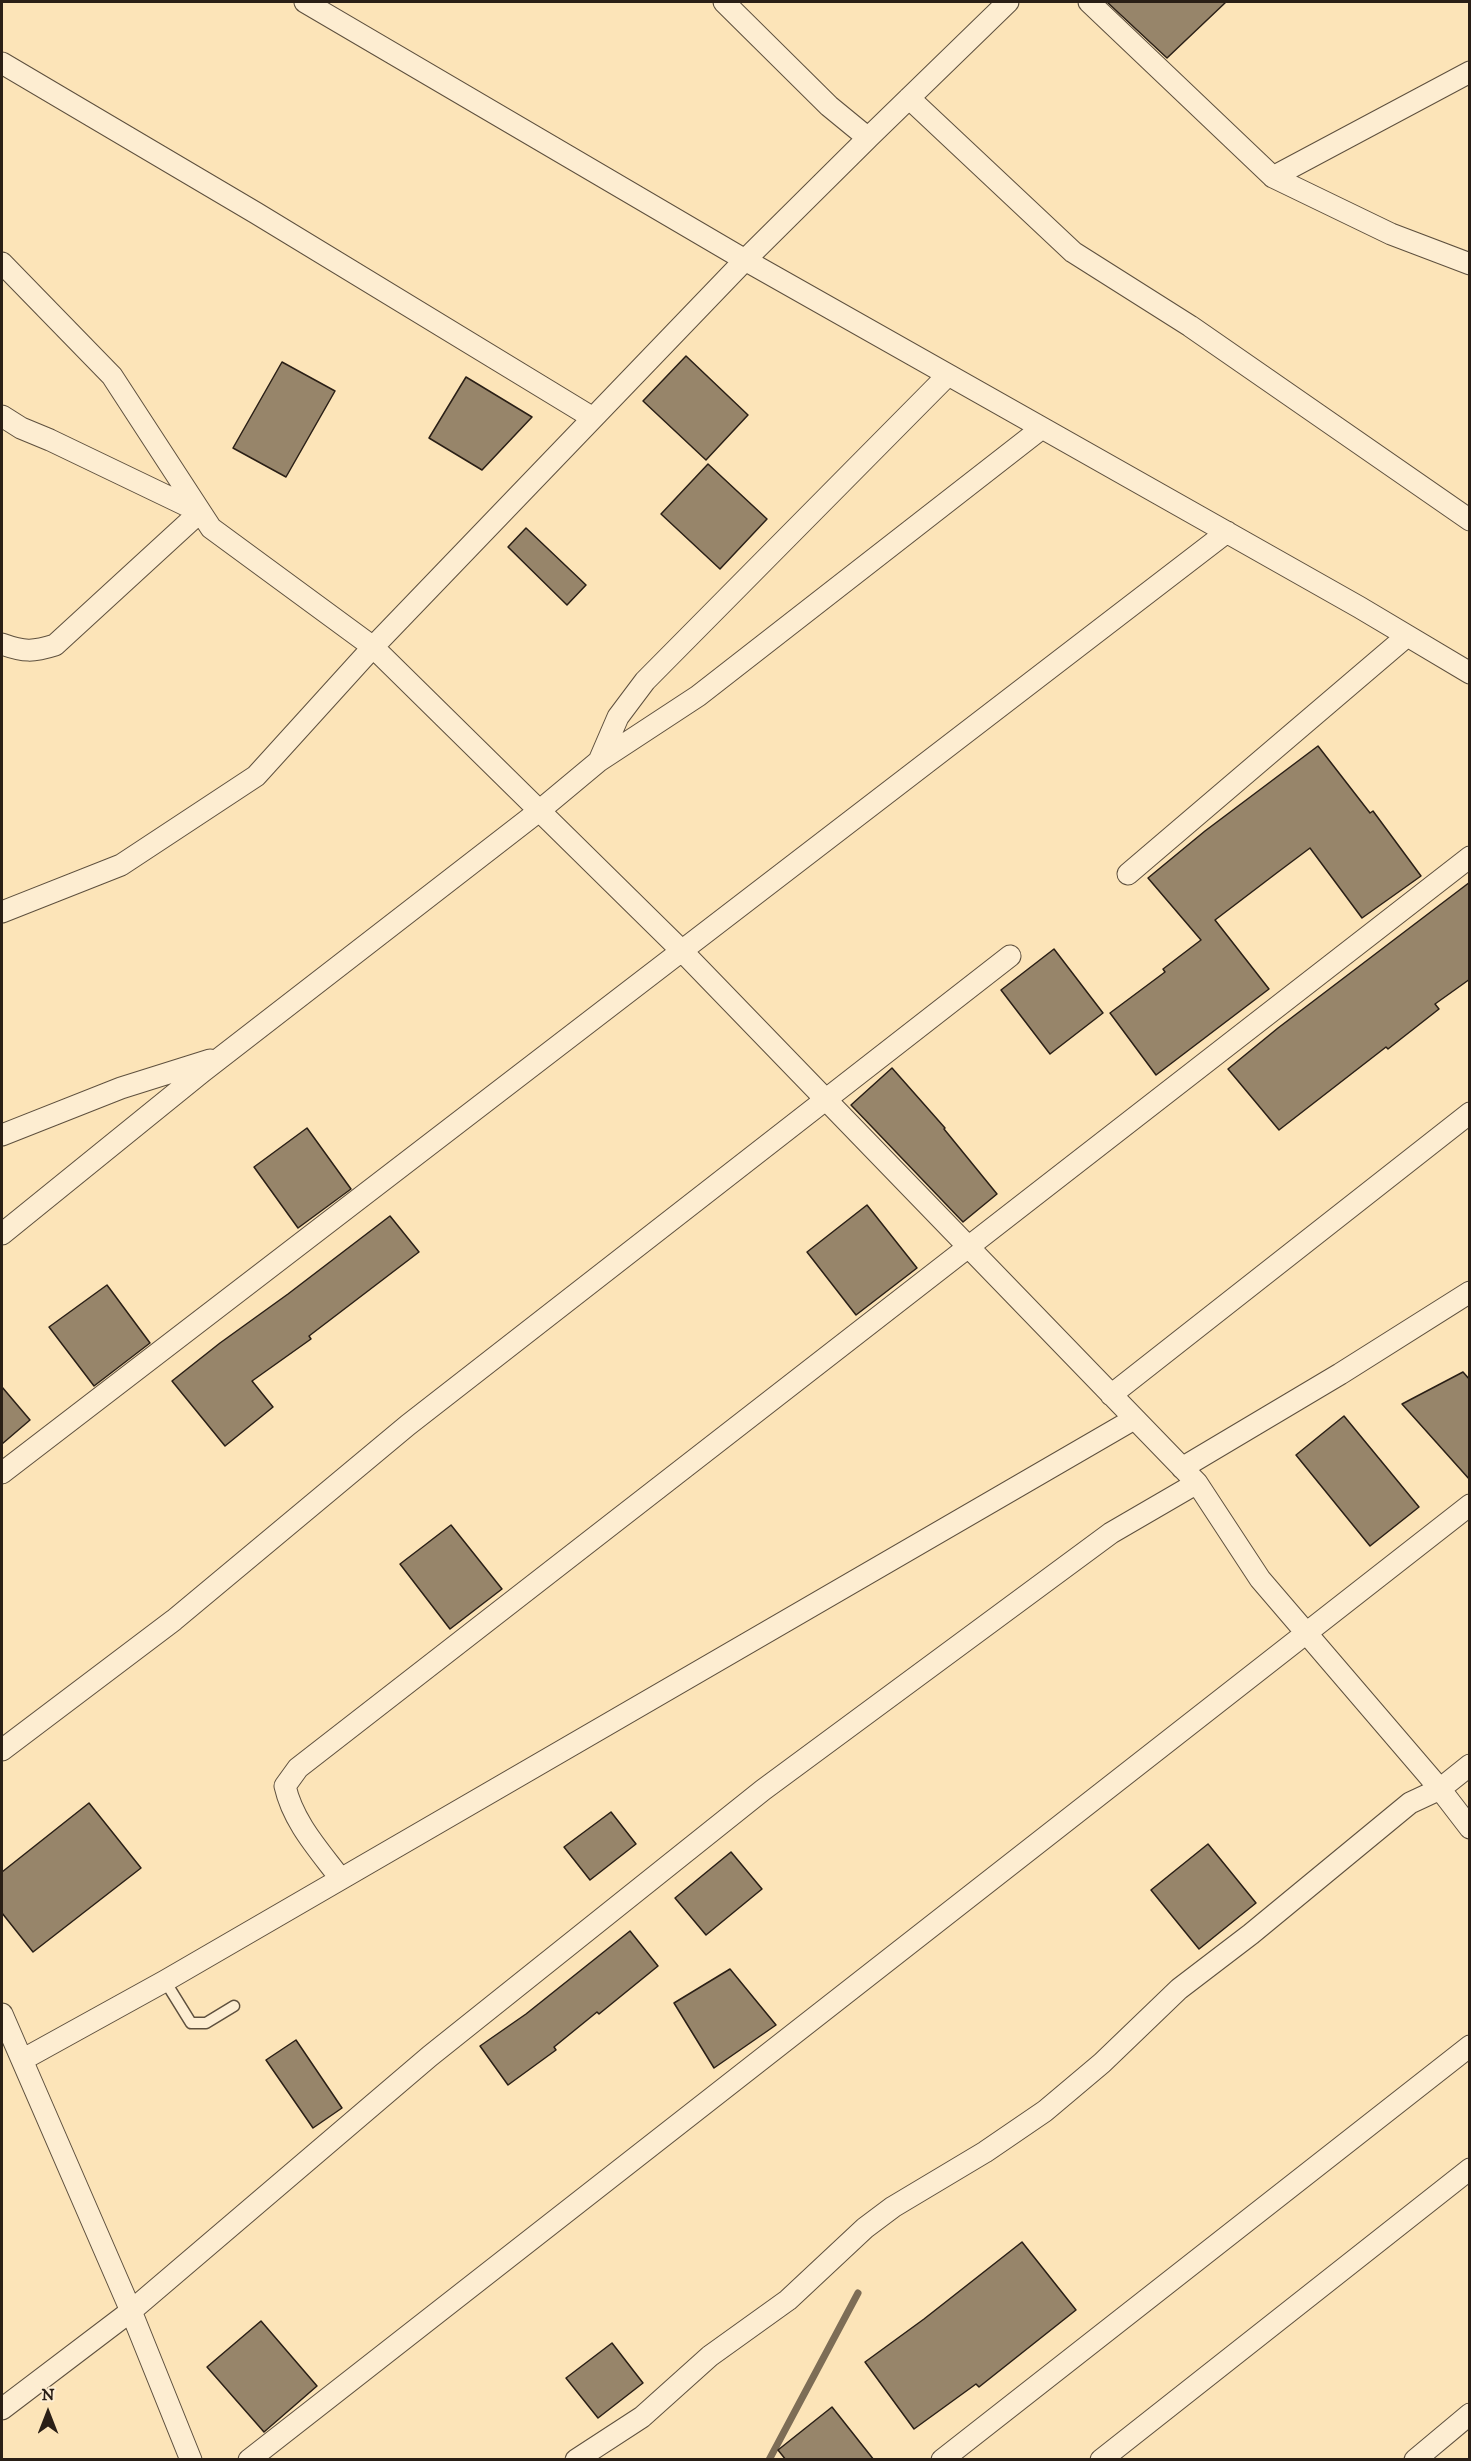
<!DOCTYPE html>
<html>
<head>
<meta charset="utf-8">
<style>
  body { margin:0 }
  #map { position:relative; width:1471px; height:2461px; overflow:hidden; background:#fce4b8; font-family:"IM FELL DW Pica",serif }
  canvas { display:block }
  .frame { position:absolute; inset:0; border:3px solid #2a1f16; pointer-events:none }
  .north { position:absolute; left:18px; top:2383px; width:60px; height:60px; -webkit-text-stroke:4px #fdedd1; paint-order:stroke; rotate:0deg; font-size:16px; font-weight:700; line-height:24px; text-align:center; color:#2a1f16 }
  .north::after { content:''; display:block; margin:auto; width:21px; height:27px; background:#2a1f16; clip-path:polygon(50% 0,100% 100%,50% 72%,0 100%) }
</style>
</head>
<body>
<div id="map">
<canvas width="1471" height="2461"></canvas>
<div class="frame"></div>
<div class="north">N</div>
</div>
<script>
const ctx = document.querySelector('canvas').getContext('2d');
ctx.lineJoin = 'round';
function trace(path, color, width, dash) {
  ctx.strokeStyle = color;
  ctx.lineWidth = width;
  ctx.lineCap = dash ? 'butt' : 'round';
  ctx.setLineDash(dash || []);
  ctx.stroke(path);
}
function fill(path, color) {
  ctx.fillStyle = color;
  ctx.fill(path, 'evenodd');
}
trace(new Path2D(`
  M769,2460L858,2293`), '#7d6d56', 7);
const building = new Path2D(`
  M1107,2H1226L1167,58Z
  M686,356L748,415L706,460L643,401Z
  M282,362L335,391L286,477L233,448Z
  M466,377L532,417L482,470L429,438Z
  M708,464L767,519L720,569L661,514Z
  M526,528L586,585L567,605L508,547Z
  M1318,746L1370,813L1373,811L1421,876L1362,918L1310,848L1278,872L1215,920L1269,989L1156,1075L1110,1013L1165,972L1163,969L1201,940L1148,878L1205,831Z
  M1470,882V979L1435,1004L1439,1009L1388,1049L1386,1047L1279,1130L1228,1069L1278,1028Z
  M1054,949L1103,1013L1050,1054L1001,990Z
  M892,1068L945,1128L944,1129L997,1194L963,1222L851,1105Z
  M307,1128L351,1189L298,1228L254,1167Z
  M867,1205L917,1268L856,1315L807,1252Z
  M390,1216L419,1252L309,1336L311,1339L252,1381L273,1407L225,1446L172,1381L220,1343L288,1294Z
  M107,1285L150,1343L94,1386L49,1327Z
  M1463,1372L1470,1380V1480L1402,1404Z
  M2,1387L30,1420L2,1444Z
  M1344,1416L1419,1507L1370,1546L1296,1455Z
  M451,1525L502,1589L450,1629L400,1564Z
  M89,1803L141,1868L33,1952L2,1913V1872Z
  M611,1812L636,1844L590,1880L564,1847Z
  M1208,1844L1256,1903L1199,1949L1151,1890Z
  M731,1852L762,1889L706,1935L675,1898Z
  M630,1931L658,1966L599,2014L597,2012L554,2047L556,2050L508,2085L480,2046L526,2014Z
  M730,1969L776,2025L714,2068L674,2003Z
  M296,2040L342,2108L313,2128L266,2060Z
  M1022,2242L1076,2310L979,2387L976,2384L914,2429L865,2362L924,2319Z
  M261,2321L317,2386L264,2432L207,2367Z
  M612,2343L643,2383L598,2418L566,2378Z
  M832,2407L874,2460H786L778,2450Z`);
fill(building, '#97856a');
trace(building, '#2a1f16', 1.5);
const service = new Path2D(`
  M165,1981L191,2023H206L234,2006`);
const minor = new Path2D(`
  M305,2L745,260L1359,607L1470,673
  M724,2L829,106L868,138L1008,2
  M1089,2L1273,177L1391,234L1470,264
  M2,63L256,213L593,418
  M909,98L1073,252L1190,326L1470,520
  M1273,177L1470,72
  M2,263L112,376L211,528L373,647L683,952L1197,1483L1260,1579L1440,1789L1470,1828
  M2,416L21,428L50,440L200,512L55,645C33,652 24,652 2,644
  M599,761L618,717L645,681L948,375
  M1128,874L1407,636
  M2,912L121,865L256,776L373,647L745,260L868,138
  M2,1135L121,1088L210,1060
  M2,1234L202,1072L539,811L599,761L698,696L1042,428
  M1111,1395L1470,1113
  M1182,1468L1340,1374L1470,1292
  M2,1473L1227,532
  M2,1750L174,1620L408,1425L1010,956
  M340,1878C319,1850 293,1822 285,1786L298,1768L1470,857
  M2,2014L131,2311L191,2460
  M22,2060L165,1981L1134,1419
  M2,2409L131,2311L430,2056L763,1790L1111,1533L1197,1483
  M249,2460L1470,1505
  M576,2460L642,2417L710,2356L788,2300L865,2228L893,2207L985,2152L1045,2111L1102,2063L1179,1989L1251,1934L1410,1803L1440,1789L1470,1765
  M942,2460L1470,2046
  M1101,2460L1470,2169
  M1415,2460L1470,2414`);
trace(service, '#5e503e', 13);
trace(minor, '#5e503e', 23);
trace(service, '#fdedd1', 10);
trace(minor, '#fdedd1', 21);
</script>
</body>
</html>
